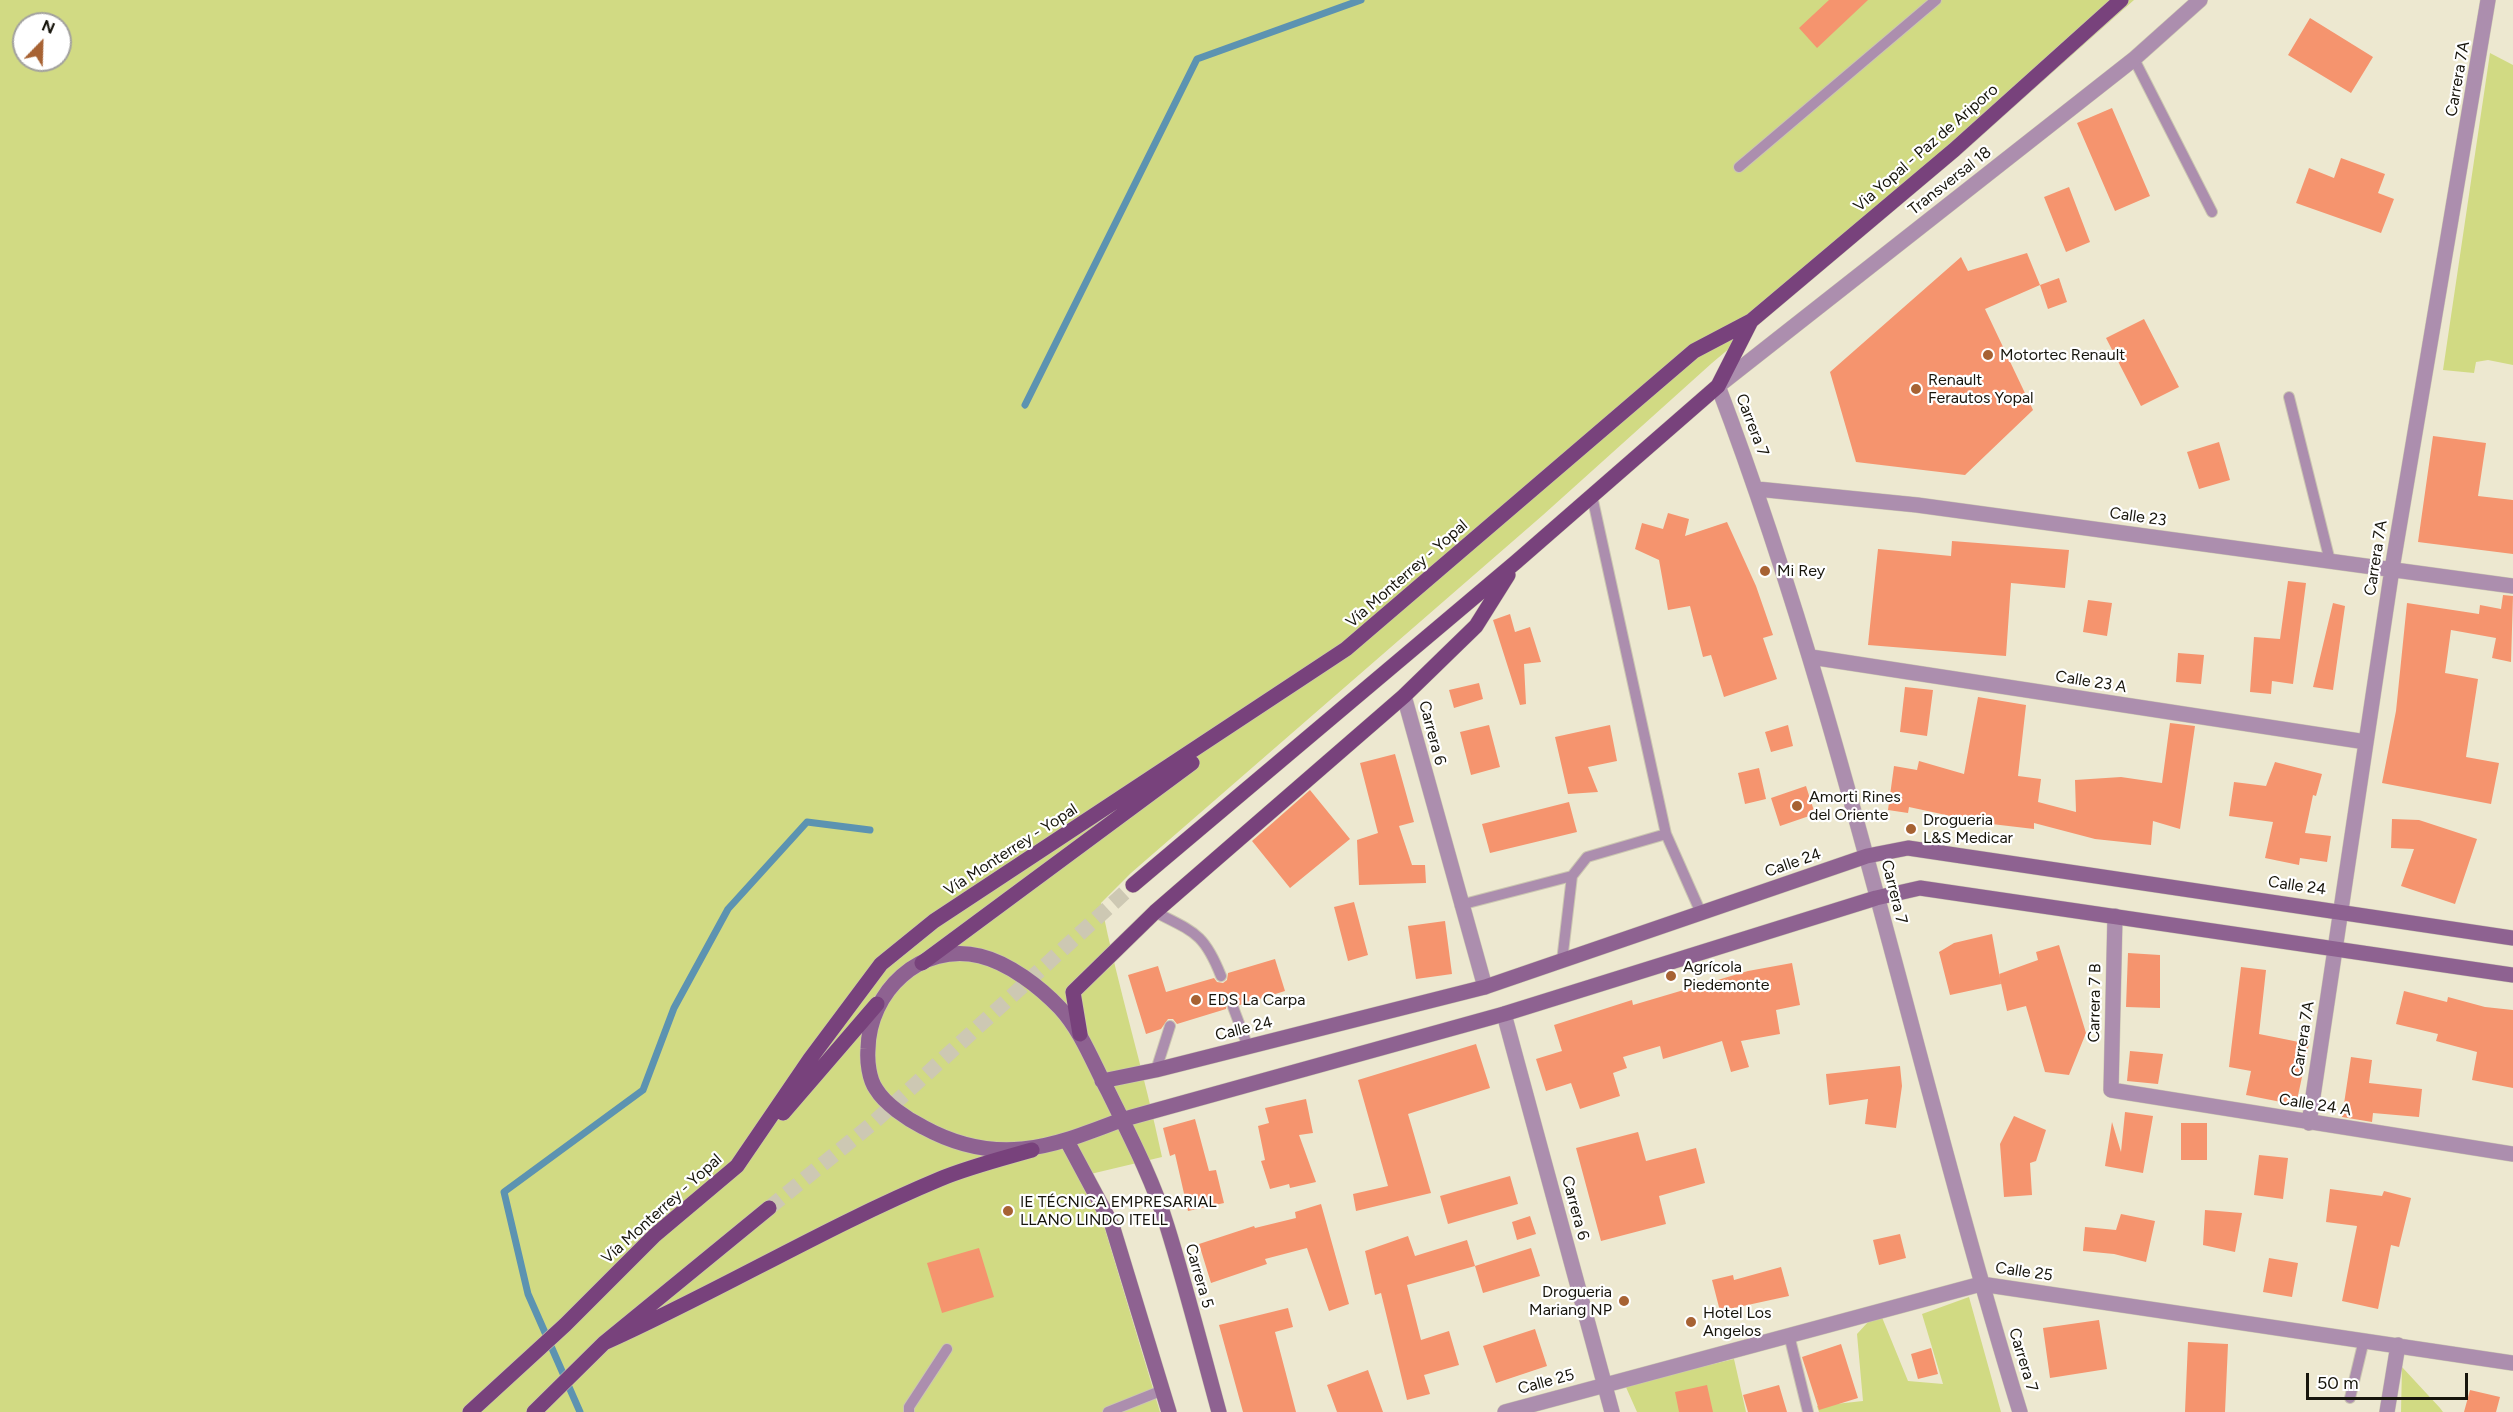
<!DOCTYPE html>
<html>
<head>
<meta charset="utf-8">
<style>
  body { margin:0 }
  #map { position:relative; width:2513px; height:1412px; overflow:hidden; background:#ede8d0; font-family:Figtree,sans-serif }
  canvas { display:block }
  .north { position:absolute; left:12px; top:12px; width:60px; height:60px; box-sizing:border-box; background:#fff; border:2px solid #a2a19e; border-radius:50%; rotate:23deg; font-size:16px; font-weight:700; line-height:24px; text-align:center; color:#17150c }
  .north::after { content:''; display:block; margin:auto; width:21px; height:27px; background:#a76233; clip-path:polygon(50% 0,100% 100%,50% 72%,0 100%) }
  .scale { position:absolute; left:2306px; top:1373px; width:162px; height:27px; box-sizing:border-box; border:3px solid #17150c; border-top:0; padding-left:8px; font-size:18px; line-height:21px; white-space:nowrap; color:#17150c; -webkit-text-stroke:4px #fff; paint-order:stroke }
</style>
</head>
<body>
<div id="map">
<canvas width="2513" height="1412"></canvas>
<div class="north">N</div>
<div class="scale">50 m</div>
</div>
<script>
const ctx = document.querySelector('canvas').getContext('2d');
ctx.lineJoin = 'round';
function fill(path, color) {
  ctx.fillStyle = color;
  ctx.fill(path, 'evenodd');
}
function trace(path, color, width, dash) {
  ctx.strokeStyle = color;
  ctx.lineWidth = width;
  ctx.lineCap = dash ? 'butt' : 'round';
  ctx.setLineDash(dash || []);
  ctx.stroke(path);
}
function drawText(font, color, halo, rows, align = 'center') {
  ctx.font = font + ' Figtree,sans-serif';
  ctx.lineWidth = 4.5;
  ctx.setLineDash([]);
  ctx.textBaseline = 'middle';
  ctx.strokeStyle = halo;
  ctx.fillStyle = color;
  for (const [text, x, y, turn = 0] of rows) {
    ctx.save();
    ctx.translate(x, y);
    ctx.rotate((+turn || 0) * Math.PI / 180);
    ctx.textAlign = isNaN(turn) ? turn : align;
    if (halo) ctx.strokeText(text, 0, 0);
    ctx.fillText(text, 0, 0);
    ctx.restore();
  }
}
fill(new Path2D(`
  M0,0H2134L1958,156L1712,363L1543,515L1131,873L1101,903C1118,988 1144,1071 1162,1157L1078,1177L1105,1229L1160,1412H0ZM24,24H60V60H24Z
  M2490,53L2513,65V365L2488,360L2476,362L2474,373L2443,370Z
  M1969,1297L2001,1412H1819L1817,1406L1863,1401L1857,1334L1879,1310L1908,1381L1943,1384L1922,1314Z
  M1734,1359L1746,1412H1637L1625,1385Z
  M2402,1367L2440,1408L2443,1412H2401Z`), '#d1da83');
trace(new Path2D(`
  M1025,405L1197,59L1361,0
  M580,1412L528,1294L504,1192L643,1090L674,1008L728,909L807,822L870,830`), '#5c93b1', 7);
fill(new Path2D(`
  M1829,0H1868L1817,48L1799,28Z
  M2310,18L2373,57L2351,93L2288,55Z
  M2112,108L2150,196L2115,211L2077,123Z
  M2341,158L2385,174L2378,193L2394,199L2381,233L2296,203L2309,168L2334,178Z
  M2069,187L2090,242L2066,252L2044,197Z
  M2027,253L2040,285L1985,309L2033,410L1965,475L1856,462L1830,372L1961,257L1968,271Z
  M2059,278L2067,302L2048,309L2040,285Z
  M2144,319L2179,387L2141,406L2106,338Z
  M2433,436L2486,443L2478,496L2513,500V554L2418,542Z
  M2219,442L2230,480L2199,489L2187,452Z
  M1668,513L1689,519L1685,536L1727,522L1756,586L1773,635L1763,638L1777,679L1724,697L1711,655L1703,657L1690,606L1668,610L1659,560L1635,549L1642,523L1663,529Z
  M1952,541L2069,550L2065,588L2011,583L2006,656L1868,645L1878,549L1951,556Z
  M2288,581L2306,583L2293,684L2272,681L2271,694L2250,692L2254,637L2280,639Z
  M2503,595L2513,596L2511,662L2492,658L2496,638L2451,630L2445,673L2478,679L2466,757L2499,763L2491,804L2382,783L2396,711L2407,603L2479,614L2480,605L2501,609Z
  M2088,600L2112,603L2107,636L2083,632Z
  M2333,603L2345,606L2333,690L2313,687Z
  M1510,614L1515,632L1530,627L1541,662L1524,664L1526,704L1520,705L1493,620Z
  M2178,653L2204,655L2201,684L2176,682Z
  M1479,683L1483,699L1454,708L1449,690Z
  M1905,687L1933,690L1927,736L1900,732Z
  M1978,697L2026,705L2018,776L2041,779L2038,802L2076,812L2075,780L2121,777L2162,783L2170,723L2195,726L2180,829L2153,821L2151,845L2095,839L2034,823V829L1983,823L1909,807L1908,813L1888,810L1894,766L1917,770L1919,761L1964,774Z
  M1489,725L1500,767L1471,775L1460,732Z
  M1610,725L1617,761L1588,767L1598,792L1568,794L1555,737Z
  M1788,725L1793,746L1771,752L1765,732Z
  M1395,754L1414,822L1399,826L1412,865H1425L1426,883L1359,885L1357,840L1378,833L1360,763Z
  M2275,762L2322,774L2316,796L2313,795L2305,833L2331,836L2327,862L2300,858L2299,865L2265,858L2273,822L2229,816L2234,782L2266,786Z
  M1759,768L1766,799L1745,804L1738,773Z
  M1806,786L1815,814L1780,826L1771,798Z
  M1310,790L1350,839L1290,888L1252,841Z
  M1569,802L1577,832L1490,853L1482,824Z
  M2392,819L2419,820L2477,839L2455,904L2401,886L2414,849L2391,848Z
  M1354,902L1368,955L1348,961L1334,907Z
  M1445,921L1452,974L1416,979L1408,926Z
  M1992,934L2001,984L1950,995L1939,952L1954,943Z
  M2059,945L2086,1033L2069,1075L2045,1072L2026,1006L2007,1011L1999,974L2038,960L2036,952Z
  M2128,953L2160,955V1008L2126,1007Z
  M1275,959L1285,991L1240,1005L1231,1000L1227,1003L1226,1009L1177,1024L1173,1019H1168L1161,1029L1146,1034L1128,975L1158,966L1166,992L1214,978L1217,982L1223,983L1227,980L1228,973Z
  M1792,963L1800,1005L1776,1010L1780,1034L1741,1041L1749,1067L1731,1072L1722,1041L1663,1059L1660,1046L1623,1057L1627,1068L1613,1073L1620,1096L1580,1109L1571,1083L1546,1091L1536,1059L1562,1051L1554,1025L1632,1000L1633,1005L1748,971Z
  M2241,967L2266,970L2259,1034L2309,1044L2296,1105L2246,1095L2251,1071L2229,1067Z
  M2404,991L2447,1002L2448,997L2485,1007L2513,1010V1088L2472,1080L2477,1052L2436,1041L2438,1034L2396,1024Z
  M1476,1044L1490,1088L1408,1114L1431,1193L1356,1211L1353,1194L1388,1186L1358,1080Z
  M2130,1051L2163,1054L2158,1084L2127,1081Z
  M2351,1057L2372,1060L2369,1083L2422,1089L2419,1117L2373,1113L2372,1122L2342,1117Z
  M1900,1066L1902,1086L1896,1128L1865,1124L1868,1099L1829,1105L1826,1074Z
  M1306,1099L1313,1133L1299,1135L1316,1182L1290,1188L1289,1184L1270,1189L1261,1161L1265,1160L1258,1126L1269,1123L1265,1108Z
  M2125,1112L2153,1116L2143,1173L2105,1166L2112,1122L2121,1152Z
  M2014,1116L2046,1130L2036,1161L2030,1163L2032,1195L2004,1197L2000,1144Z
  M1195,1119L1209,1171L1216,1170L1224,1203L1188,1211L1175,1154L1170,1156L1163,1128Z
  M2181,1123H2207V1160H2181Z
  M1638,1132L1646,1161L1696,1148L1705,1183L1659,1196L1666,1224L1601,1241L1576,1148Z
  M2259,1155L2288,1158L2283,1199L2254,1195Z
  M1510,1176L1518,1204L1448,1224L1440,1196Z
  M2330,1189L2382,1196L2384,1191L2411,1198L2399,1247L2391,1245L2378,1309L2342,1301L2357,1226L2326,1222Z
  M1321,1204L1349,1304L1329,1311L1307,1248L1265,1259L1267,1264L1211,1283L1199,1244L1254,1226L1255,1228L1296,1218L1295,1212Z
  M2205,1210L2242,1213L2235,1252L2203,1245Z
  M2121,1214L2155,1221L2146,1262L2114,1254L2083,1251L2085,1227L2116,1230Z
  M1530,1216L1536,1234L1517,1240L1512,1222Z
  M1900,1234L1906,1258L1879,1265L1873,1240Z
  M1408,1236L1415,1256L1467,1240L1475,1266L1407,1285L1421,1340L1449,1331L1459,1365L1424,1375L1430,1394L1407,1400L1381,1293L1375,1295L1365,1251Z
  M979,1248L994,1297L942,1313L927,1263Z
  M1531,1248L1540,1276L1483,1293L1475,1266Z
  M2269,1258L2298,1263L2292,1297L2263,1292Z
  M1781,1267L1789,1296L1720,1311L1712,1280L1733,1275L1734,1280Z
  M1288,1308L1293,1327L1275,1332L1296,1412H1243L1219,1325Z
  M2099,1320L2107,1369L2050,1378L2043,1328Z
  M1535,1329L1547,1366L1496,1383L1483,1346Z
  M2188,1342L2228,1344L2225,1412H2185Z
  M1841,1344L1858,1398L1819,1410L1802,1357Z
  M1931,1348L1938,1374L1918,1379L1911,1354Z
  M1368,1370L1383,1412H1337L1327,1385Z
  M1707,1385L1713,1412H1679L1675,1392Z
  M1779,1385L1787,1412H1748L1743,1395Z
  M2470,1390L2500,1397L2496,1412H2464Z`), '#f5946e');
trace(new Path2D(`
  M769,1208L873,1123L1133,885`), '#cdc8b3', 15, [15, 8]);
const lane = new Path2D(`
  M2134,59L2212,212
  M1739,167L1936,0
  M2289,397L2330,561
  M1592,496L1666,834
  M1460,905L1572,876
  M1155,912C1194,932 1204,933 1221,976
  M1562,961L1572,876L1587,857L1666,834L1701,913
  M1233,1007L1248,1047
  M1156,1070L1170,1026
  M1789,1335L1808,1412
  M2350,1398L2364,1340
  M909,1412V1407L947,1349
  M1108,1412L1163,1390`);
const street = new Path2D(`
  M1757,489L1917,505L2513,586
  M1811,657L2366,742
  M1404,696L1485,987
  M2115,916L2111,1090L2513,1154
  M1504,1014L1612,1412
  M2309,1123L2392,569L2488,0
  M1505,1412L1981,1284L2513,1363
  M2020,1412C1915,1071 1845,720 1718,386L2134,59L2200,0
  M2387,1412L2398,1345`);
const secondary = new Path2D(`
  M1102,1081L1156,1070L1485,987L1867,856L1908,848L2513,938
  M1067,1141L1112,1225L1169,1412
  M1219,1412C1202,1350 1186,1287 1167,1226C1153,1180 1129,1134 1108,1091C1093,1063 1082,1032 1060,1008C1040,987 1009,963 980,956C920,942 869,992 868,1049C867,1061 869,1079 876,1089C885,1104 907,1119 923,1127C996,1167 1049,1148 1121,1120L1504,1014L1876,898L1920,888L2513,975`);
const primary = new Path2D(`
  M1133,885L1516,562L1718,386L1751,321
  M922,963L1192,763
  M1080,1034L1073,992L1155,912L1404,696L1476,626L1508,575
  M783,1113L877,1004
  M604,1343C718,1292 825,1227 940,1179C969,1167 1001,1159 1032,1150
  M470,1412L565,1325L655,1235L737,1166L810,1059L881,964L934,921L1346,649L1694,351L1751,321L1954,150L2121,0
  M534,1412L604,1343L769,1208`);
trace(lane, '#cbc6b1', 12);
trace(street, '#cbc6b1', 16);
trace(secondary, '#cbc6b1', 16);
trace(primary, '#cbc6b1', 16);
trace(lane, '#ac8eae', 10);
trace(street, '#ac8eae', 15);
trace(secondary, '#8e6291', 15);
trace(primary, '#78427c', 15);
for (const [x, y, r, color] of [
  [1988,355,6,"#a76233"],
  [1916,389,6,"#a76233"],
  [1765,571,6,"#a76233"],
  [1797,806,6,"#a76233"],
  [1911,829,6,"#a76233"],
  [1671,976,6,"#a76233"],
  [1196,1000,6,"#a76233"],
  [1008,1211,6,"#a76233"],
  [1624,1301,6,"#a76233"],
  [1691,1322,6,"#a76233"]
]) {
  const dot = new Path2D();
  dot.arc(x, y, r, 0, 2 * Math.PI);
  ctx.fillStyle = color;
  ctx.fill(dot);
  trace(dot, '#fff', 2);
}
drawText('16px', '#17150c', '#fff', [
  ["Carrera 7A",2458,79,-80],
  ["Via Yopal - Paz de Ariporo",1926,148,-41],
  ["Transversal 18",1950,181,-38],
  ["Carrera 7",1752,425,69],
  ["Calle 23",2138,517,8],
  ["Carrera 7A",2376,558,-81],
  ["Vía Monterrey - Yopal",1407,574,-41],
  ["Calle 23 A",2091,682,9],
  ["Carrera 6",1432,733,75],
  ["Vía Monterrey - Yopal",1011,850,-33],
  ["Calle 24",1793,863,-19],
  ["Calle 24",2297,886,8],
  ["Carrera 7",1894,892,76],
  ["Carrera 7 B",2095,1003,-89],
  ["Calle 24",1244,1029,-14],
  ["Carrera 7A",2303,1039,-81],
  ["Calle 24 A",2315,1105,9],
  ["Carrera 6",1575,1208,75],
  ["Vía Monterrey - Yopal",662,1209,-42],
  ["Calle 25",2024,1272,8],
  ["Carrera 5",1199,1276,74],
  ["Carrera 7",2023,1360,73],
  ["Calle 25",1546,1382,-15]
]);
drawText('16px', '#17150c', '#fff', [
  ["Motortec Renault",2000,355],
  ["Renault",1928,380],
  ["Ferautos Yopal",1928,398],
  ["Mi Rey",1777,571],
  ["Amorti Rines",1809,797],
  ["del Oriente",1809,815],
  ["Drogueria",1923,820],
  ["L&S Medicar",1923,838],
  ["Agrícola",1683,967],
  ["Piedemonte",1683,985],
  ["EDS La Carpa",1208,1000],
  ["IE TÉCNICA EMPRESARIAL",1020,1202],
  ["LLANO LINDO ITELL",1020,1220],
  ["Drogueria",1612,1292,"right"],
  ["Mariang NP",1612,1310,"right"],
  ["Hotel Los",1703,1313],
  ["Angelos",1703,1331]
], 'left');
</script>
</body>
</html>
